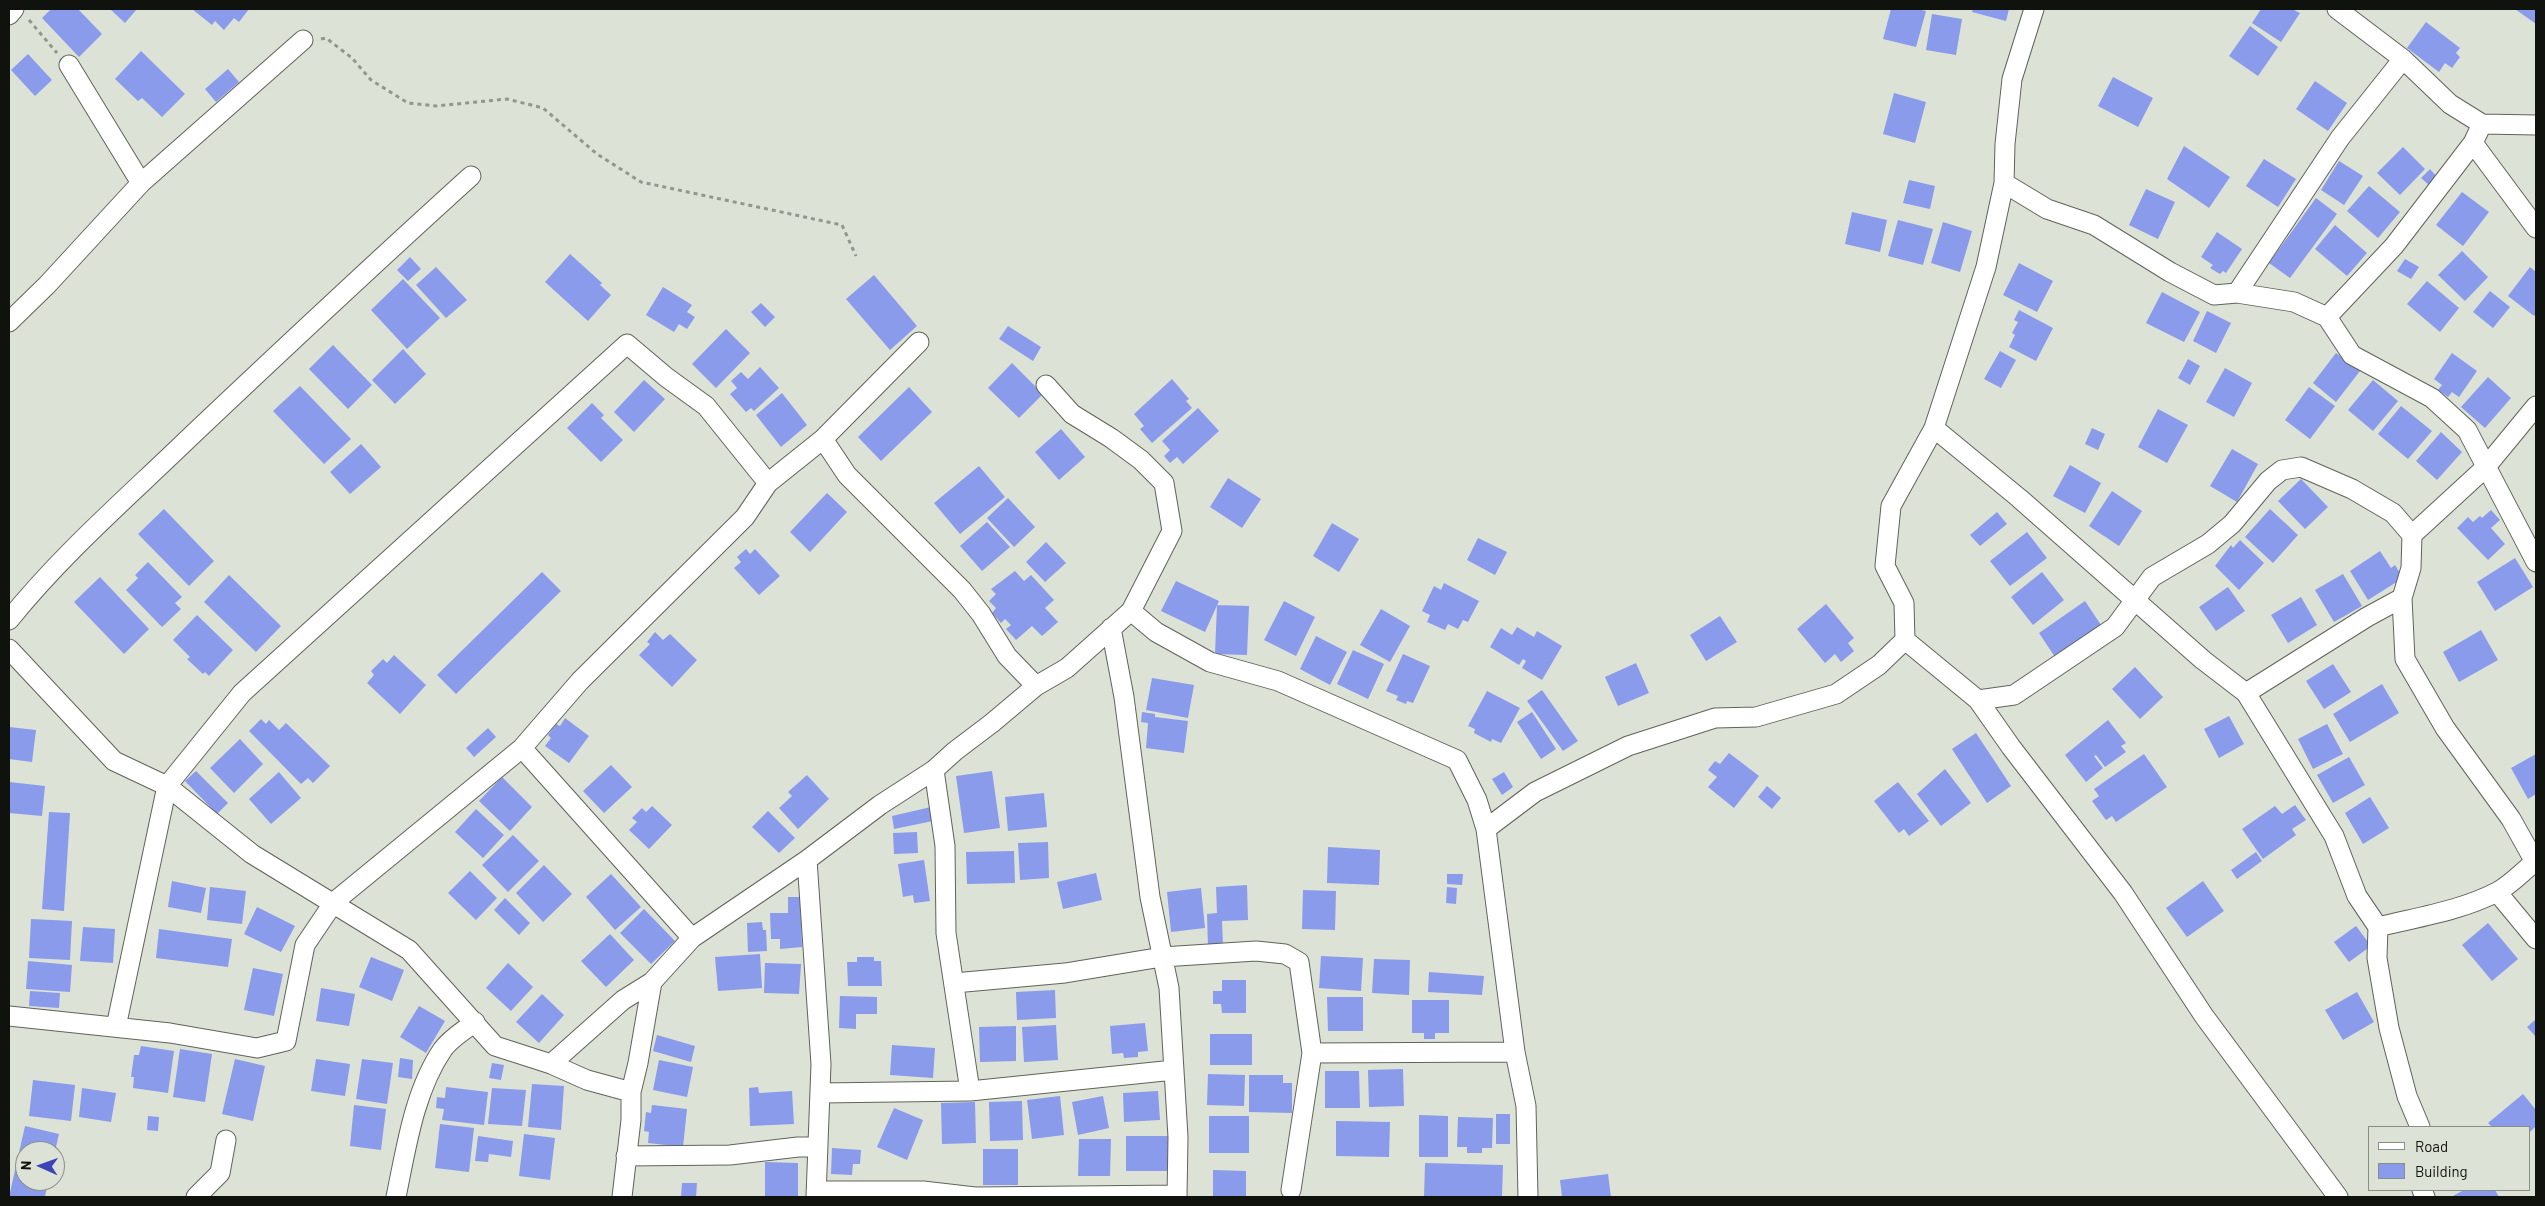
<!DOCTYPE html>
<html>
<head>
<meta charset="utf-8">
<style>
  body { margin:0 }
  #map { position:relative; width:2545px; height:1206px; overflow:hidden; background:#dce2d6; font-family:Barlow,sans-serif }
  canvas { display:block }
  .frame { position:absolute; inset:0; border:10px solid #10120e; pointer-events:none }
  .legend { position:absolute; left:2368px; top:1126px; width:162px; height:65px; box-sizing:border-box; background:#dce2d6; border:1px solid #8a8f86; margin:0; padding:6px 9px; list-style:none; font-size:15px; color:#10120e }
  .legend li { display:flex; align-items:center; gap:10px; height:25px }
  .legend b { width:25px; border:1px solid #8a8f86 }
  .north { position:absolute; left:15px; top:1141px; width:50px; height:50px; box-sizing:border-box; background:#dce2d6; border:1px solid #8a8f86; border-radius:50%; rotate:272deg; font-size:14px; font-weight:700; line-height:20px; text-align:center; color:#10120e }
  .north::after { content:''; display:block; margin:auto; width:18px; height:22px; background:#3c44b8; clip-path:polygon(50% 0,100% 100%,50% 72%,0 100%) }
</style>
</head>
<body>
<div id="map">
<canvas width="2545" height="1206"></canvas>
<div class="frame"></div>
<ul class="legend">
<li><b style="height:6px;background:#fff"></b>Road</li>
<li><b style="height:14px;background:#8a9beb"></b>Building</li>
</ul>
<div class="north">N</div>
</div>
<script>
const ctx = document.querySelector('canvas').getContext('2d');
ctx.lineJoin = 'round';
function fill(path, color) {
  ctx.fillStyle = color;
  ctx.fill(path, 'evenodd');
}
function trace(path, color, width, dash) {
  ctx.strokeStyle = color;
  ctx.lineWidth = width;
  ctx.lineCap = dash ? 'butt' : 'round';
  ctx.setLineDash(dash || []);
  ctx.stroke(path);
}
fill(new Path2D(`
  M51,9H78L102,34L79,57L42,18Z
  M110,9H137L125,23Z
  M192,9H249L239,22L234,18L224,30L215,21L212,25Z
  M1891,9H1916L1926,11L1916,47L1883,39Z
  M1973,9H2009L2006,21L1972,12Z
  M2261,9H2292L2300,13L2281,42L2252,23Z
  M2515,9H2536V24Z
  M1932,14L1962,19L1956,55L1926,50Z
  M2426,22L2460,48L2456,53L2460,57L2452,68L2445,63L2439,72L2407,48Z
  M2250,26L2278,47L2258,76L2229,56Z
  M141,51L185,94L162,117L142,98L138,101L115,79Z
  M28,54L52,80L35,96L11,70Z
  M228,69L239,82L216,102L205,89Z
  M2113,77L2153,98L2138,127L2098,106Z
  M2315,81L2347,103L2328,131L2296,109Z
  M1894,93L1926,102L1915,143L1883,134Z
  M2184,146L2230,177L2209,208L2167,179Z
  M2403,147L2425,169L2400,195L2377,173Z
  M2264,159L2296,179L2278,207L2246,186Z
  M2339,161L2363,176L2344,205L2321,190Z
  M2430,169L2438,178L2430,186L2421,178Z
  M1909,180L1935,186L1930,209L1903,203Z
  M2369,186L2400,212L2378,238L2347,211Z
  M2146,189L2175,202L2158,239L2129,225Z
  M2462,192L2489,212L2463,246L2436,225Z
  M2316,198L2337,214L2290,278L2269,263Z
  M1852,212L1887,220L1880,252L1845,244Z
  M1898,220L1933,229L1923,265L1888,256Z
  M1943,222L1972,231L1960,272L1931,263Z
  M2335,225L2367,253L2347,276L2315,249Z
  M2217,232L2242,249L2226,273L2223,271L2220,274L2210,268L2213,265L2201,257Z
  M2462,251L2488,277L2465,301L2438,275Z
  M570,254L602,283L600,285L611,295L588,321L545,282Z
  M410,257L421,269L408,281L397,270Z
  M2405,259L2419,267L2411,279L2397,271Z
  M2019,263L2053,281L2037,312L2003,295Z
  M436,267L467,300L446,318L416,285Z
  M2530,267L2536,272V313L2534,316L2508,296Z
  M874,275L917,326L890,350L846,299Z
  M403,279L440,318L407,349L371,310Z
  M2427,281L2459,308L2440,332L2407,304Z
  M663,287L692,305L687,312L695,317L687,329L679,324L674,332L646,315Z
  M2490,291L2510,307L2493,328L2473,312Z
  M2162,292L2200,312L2184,342L2146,323Z
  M761,303L775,317L765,327L751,312Z
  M2019,310L2053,328L2036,361L2009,347L2015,335L2012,333L2018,322L2014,320Z
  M2207,311L2231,323L2216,353L2193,341Z
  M1008,326L1041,347L1033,361L999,339Z
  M726,329L750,353L716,388L692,364Z
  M333,345L372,385L348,409L309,369Z
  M403,349L426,374L395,404L372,380Z
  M2000,351L2016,360L2001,388L1984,379Z
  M2336,353L2360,371L2336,402L2313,383Z
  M2452,353L2477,371L2459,397L2452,392L2448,397L2438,390L2442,385L2434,379Z
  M2188,359L2200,366L2190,385L2178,378Z
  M1012,363L1043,394L1019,418L988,388Z
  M760,367L779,388L754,411L751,408L746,412L730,394L737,388L731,381L741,372L748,379Z
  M2225,368L2252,383L2234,417L2206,402Z
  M2488,377L2511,398L2485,428L2461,407Z
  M1172,379L1189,399L1186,401L1192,408L1152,443L1140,429L1144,426L1134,414Z
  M644,380L665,399L634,432L614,412Z
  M2373,380L2398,401L2373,431L2348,410Z
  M300,386L351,439L324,464L273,411Z
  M909,387L932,412L881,461L858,437Z
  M2309,387L2335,406L2310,439L2285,420Z
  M782,393L807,425L781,447L756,415Z
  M592,403L604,415L601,418L623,440L601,462L567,428Z
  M2401,406L2432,431L2408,459L2378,434Z
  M1198,408L1219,431L1183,464L1177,457L1170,463L1164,456L1170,450L1162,441Z
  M2158,409L2188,425L2167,463L2138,447Z
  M2092,428L2105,434L2098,450L2085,444Z
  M1061,429L1085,457L1059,480L1035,452Z
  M2441,432L2462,452L2437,480L2416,461Z
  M361,444L381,467L350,494L330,472Z
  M2232,449L2258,464L2237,502L2210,486Z
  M2070,465L2101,483L2085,513L2053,496Z
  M979,466L1005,497L960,534L934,503Z
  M1228,478L1261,499L1242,528L1210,507Z
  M2301,479L2328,507L2305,529L2278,501Z
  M2112,491L2142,511L2119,546L2089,526Z
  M827,493L847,512L810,552L790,532Z
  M1008,498L1035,527L1014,547L987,518Z
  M164,509L214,561L189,586L138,534Z
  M2270,509L2298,535L2273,563L2245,537Z
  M2491,510L2500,520L2491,528L2505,544L2488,560L2457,528L2468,517L2473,522L2480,516L2482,518Z
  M1997,512L2007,524L1980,546L1970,535Z
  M987,522L1010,547L982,571L960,546Z
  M1332,523L1359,539L1339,572L1313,556Z
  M2027,532L2047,558L2010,586L1990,561Z
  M1478,538L1507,552L1495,575L1467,560Z
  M2240,540L2264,563L2239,590L2215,566L2231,545L2233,548Z
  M1046,542L1066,563L1045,582L1026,562Z
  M746,549L750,554L755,549L780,576L759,595L734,568L741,562L737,557Z
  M2380,551L2391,568L2395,565L2403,578L2368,600L2350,571Z
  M2515,558L2533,587L2495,611L2477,582Z
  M148,562L182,597L175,603L181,609L162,627L126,590L138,578L135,575Z
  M1015,571L1024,581L1031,575L1054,600L1045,608L1058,622L1042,636L1032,626L1016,640L1006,629L1011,625L1005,619L1001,623L992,613L996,608L989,601L996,594L991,589Z
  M542,572L561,591L456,694L437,675Z
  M2042,572L2064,600L2033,625L2011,597Z
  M2343,574L2362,606L2334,622L2315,590Z
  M229,575L281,626L256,652L204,602Z
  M100,577L149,629L124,654L74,602Z
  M1176,581L1219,601L1205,632L1161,611Z
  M1444,583L1479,601L1468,622L1463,620L1458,629L1448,624L1445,630L1427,622L1430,615L1422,611L1434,586L1441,590Z
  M2228,587L2245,611L2216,631L2199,607Z
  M2301,597L2317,625L2288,643L2271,615Z
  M1284,601L1315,617L1296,656L1264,640Z
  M2085,601L2103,628L2057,660L2039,633Z
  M1826,604L1854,638L1848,643L1854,651L1841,662L1835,654L1825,663L1797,629Z
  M1217,605L1249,606L1247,655L1215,654Z
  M1381,609L1410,626L1390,662L1360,645Z
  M197,615L233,650L209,676L205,672L203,674L187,659L190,657L173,640Z
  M1720,616L1737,642L1706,661L1690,635Z
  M1517,627L1534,637L1537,631L1562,646L1542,680L1522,668L1526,661L1523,659L1519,665L1490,647L1501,628L1512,635Z
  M2481,630L2498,660L2459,682L2443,652Z
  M655,632L663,640L670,634L697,660L672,687L639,655L650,644L647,642Z
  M1316,636L1347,652L1330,685L1300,669Z
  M1353,650L1384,664L1368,699L1337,684Z
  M1403,654L1430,666L1413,703L1407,701L1406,704L1396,700L1398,696L1386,691Z
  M394,655L426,685L400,714L367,683L374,675L371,671L383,659L387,663Z
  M1636,663L1649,693L1618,706L1605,677Z
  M2333,664L2351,692L2324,709L2306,681Z
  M2135,667L2163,697L2140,719L2112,689Z
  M1152,678L1194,685L1188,718L1146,710Z
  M2382,684L2399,713L2350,742L2333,714Z
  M1542,690L1578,741L1563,751L1527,701Z
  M1487,691L1520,708L1501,743L1492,739L1491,742L1474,733L1475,729L1468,726Z
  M1142,712L1155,714V717L1188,721L1184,753L1146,748L1148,723L1141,722Z
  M1532,712L1556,749L1541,759L1517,722Z
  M2229,716L2244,744L2219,758L2204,729Z
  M565,718L589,736L569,763L545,746L551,738L548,735L556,724L560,726Z
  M261,719L266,724L269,720L279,730L286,723L330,766L313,783L308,778L301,784L249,731Z
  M2108,720L2126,743L2121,746L2126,752L2105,767L2096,755L2094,756L2103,768L2086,782L2065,755Z
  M2327,724L2343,754L2313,769L2298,739Z
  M9,727L36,730L32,762L9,759Z
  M488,728L496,737L474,757L466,748Z
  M1976,733L2011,786L1987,803L1952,749Z
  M240,739L263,764L234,793L210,768Z
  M1729,753L1759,776L1734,808L1708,787L1717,777L1708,770L1715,761L1720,764Z
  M2144,754L2167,787L2116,822L2112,816L2106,820L2092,801L2099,796L2094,789Z
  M2536,754V794L2528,799L2511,768Z
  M2349,757L2365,785L2333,803L2317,775Z
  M611,765L632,787L604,813L583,791Z
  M1945,769L1971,803L1941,826L1917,794Z
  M196,771L228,803L217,814L185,781Z
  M992,771L1000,828L964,833L956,776Z
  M279,772L301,798L271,824L249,799Z
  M1504,772L1513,787L1502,795L1492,779Z
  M807,775L829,799L798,829L779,808L792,796L788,792Z
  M502,777L532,807L510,831L479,801Z
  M9,782L45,786L42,816L9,813Z
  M1898,782L1929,821L1909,836L1904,829L1899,833L1874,801Z
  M1767,786L1781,798L1772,809L1758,797Z
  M1044,793L1047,827L1008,831L1005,797Z
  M2370,797L2389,828L2363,844L2345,813Z
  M2295,805L2306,820L2292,829L2296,835L2263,859L2242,829L2275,806L2282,814Z
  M652,806L672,825L649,849L629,830L637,822L632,818L642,808L646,812Z
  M931,807L933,821L894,829L892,816Z
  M476,809L504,835L483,858L455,832Z
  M768,811L795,838L779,853L752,827Z
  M49,812L70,813L64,911L42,909Z
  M917,832L918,853L894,854L893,833Z
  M513,835L539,861L508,892L482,865Z
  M1048,842L1049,878L1020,880L1018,843Z
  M1328,847L1380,850L1379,885L1327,883Z
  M1014,851L1015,883L967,884L966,852Z
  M2256,852L2262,861L2237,879L2231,870Z
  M924,860L930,901L914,903L913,895L903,897L898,864Z
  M544,865L572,894L543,922L516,893Z
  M470,871L497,898L476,920L448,893Z
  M1096,873L1102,900L1063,909L1057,882Z
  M611,874L641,907L615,930L586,897Z
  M1447,874H1463L1462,885L1447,884Z
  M172,881L206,888L201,913L168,907Z
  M2203,881L2224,911L2187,937L2166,908Z
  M1247,885L1248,920L1222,921L1223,946L1208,947L1207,914L1217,913L1216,887Z
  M210,887L246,891L242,924L207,920Z
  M1447,887L1457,888L1456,904L1446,903Z
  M1201,888L1205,928L1171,932L1167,892Z
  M1303,890L1336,891L1335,930L1302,929Z
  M788,897H800L802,947L780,949V939H771L770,913H788Z
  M505,898L530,923L519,935L494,910Z
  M257,907L295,926L281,952L244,934Z
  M644,909L675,941L651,964L620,933Z
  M31,919L72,921L70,960L29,958Z
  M762,922L763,930H766L767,951L748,952L747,923Z
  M2488,923L2518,959L2492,981L2462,945Z
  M2356,926L2371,946L2349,962L2334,942Z
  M83,927L115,929L113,963L80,961Z
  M159,929L232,939L228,967L156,958Z
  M610,934L634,960L606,987L581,961Z
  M760,954L762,988L718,991L715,957Z
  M1321,956L1363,958L1361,991L1319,988Z
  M371,957L404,970L392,1001L359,987Z
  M857,957H874V961H881L882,986H848L847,962H857Z
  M1374,959L1410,960L1409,995L1372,993Z
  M28,961L72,965L70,992L26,989Z
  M508,963L533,987L511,1011L486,988Z
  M765,963L801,964L799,994L764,993Z
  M253,968L283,974L274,1016L244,1010Z
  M1429,972L1484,976L1482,995L1428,992Z
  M1222,980H1246V1013H1222L1221,1004H1213V991H1222Z
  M321,988L355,994L349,1026L316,1021Z
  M1055,990L1056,1018L1017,1020L1016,992Z
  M30,991L60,993L59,1008L29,1006Z
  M2357,992L2374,1022L2343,1040L2325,1010Z
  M542,994L564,1015L539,1043L516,1022Z
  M840,996L877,997V1014H856V1029L839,1028Z
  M1327,997H1363V1031H1328Z
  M1412,1000H1449V1033H1435V1039H1424V1033H1412Z
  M419,1006L445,1021L426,1053L400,1037Z
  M2536,1019V1037L2527,1027Z
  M1145,1023L1148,1051L1138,1052V1057L1124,1058L1123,1053L1112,1054L1110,1026Z
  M1056,1025L1058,1060L1024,1062L1022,1027Z
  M1016,1026V1061L980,1062L979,1027Z
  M1210,1034H1252V1065H1210Z
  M657,1035L695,1046L691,1062L653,1051Z
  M892,1045L935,1048L933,1078L890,1075Z
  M141,1046L174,1051L168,1093L133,1088L134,1077H131L134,1055H139Z
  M180,1049L212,1054L205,1102L173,1097Z
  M400,1058L413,1060L412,1079L398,1077Z
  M235,1059L265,1066L253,1121L222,1114Z
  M316,1059L350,1064L345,1096L311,1091Z
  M362,1059L393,1063L387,1104L356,1099Z
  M659,1060L693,1067L687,1097L653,1090Z
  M492,1063L504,1065L501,1080L489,1078Z
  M1403,1069L1404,1106L1369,1107L1368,1070Z
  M1325,1071H1359L1360,1108H1325Z
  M1208,1074L1245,1075L1244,1106L1207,1105Z
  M1249,1075H1283V1083H1292V1113L1249,1112Z
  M33,1080L75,1085L71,1121L29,1116Z
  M532,1084L564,1086L561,1130L528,1127Z
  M446,1087L488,1092L484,1125L442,1120L444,1109L436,1108L437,1097L445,1098Z
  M758,1087L759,1093L792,1091L794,1124L750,1126L749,1088Z
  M82,1088L116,1093L111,1122L79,1117Z
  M492,1088L526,1090L522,1126L488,1124Z
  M1158,1091L1160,1120L1124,1122L1123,1093Z
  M2523,1094L2536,1110V1126L2529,1133V1127H2492L2488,1123Z
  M1060,1096L1064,1135L1032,1139L1027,1100Z
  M1103,1096L1109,1128L1078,1135L1072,1102Z
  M1022,1101L1023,1140L990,1141L989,1102Z
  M975,1102L976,1143L942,1144L941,1103Z
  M354,1105L386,1109L381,1150L350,1146Z
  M652,1105L687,1109L683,1147L648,1143L649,1132L644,1131L646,1112L651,1113Z
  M894,1108L923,1120L907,1160L877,1147Z
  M1496,1114H1510V1144H1496Z
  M1419,1115L1448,1116V1157H1419Z
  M148,1116L159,1117L158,1131L147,1130Z
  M1209,1116H1249V1153H1209Z
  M1458,1117L1493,1118L1492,1148H1482V1153H1467V1147H1457Z
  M1336,1121L1390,1122L1389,1157L1336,1156Z
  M440,1124L474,1128L469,1172L435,1168Z
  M25,1126L59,1134L55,1151H25V1181H48L45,1197H9Z
  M524,1134L555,1138L550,1180L519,1176Z
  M478,1136L513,1141L511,1157L489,1154L488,1162L475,1161Z
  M1126,1136H1169V1171H1126Z
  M1079,1139H1111L1110,1176H1078Z
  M832,1148L861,1150L860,1164H853L852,1175L831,1174Z
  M983,1149H1018V1185H983Z
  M765,1162L798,1163V1197H765Z
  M1425,1163L1503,1165L1502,1197H1424Z
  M1213,1170L1246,1171V1197H1213Z
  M1608,1174L1611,1197H1562L1560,1180Z
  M682,1183H697L696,1197H681Z
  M2464,1190H2495L2499,1197H2451Z`), '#8a9beb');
const street = new Path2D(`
  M2337,9L2403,59L2450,104L2482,124L2536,125
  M9,15L14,9
  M69,65L141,183
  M2473,143L2536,228
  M2004,183L2047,209L2094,225L2170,272L2214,295L2237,293L2294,302L2327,317L2352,355L2432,398L2467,430L2536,562
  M2237,293L2340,138L2403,59
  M2327,317L2394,246L2473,143L2482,124
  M9,322L47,285L141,183L303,40
  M1934,428L2019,498L2203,660L2246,693L2334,836L2357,896L2378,927L2377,958L2389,1028L2407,1096L2420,1127
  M823,439L847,475L962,590L981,614L1007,656L1036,686
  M2412,535L2485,468L2536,406
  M1131,611L1156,632L1210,662L1278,681L1457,760L1477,800L1486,829L1515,1052L1526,1106L1528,1197
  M9,620C62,554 128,497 189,438C282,350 376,262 471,176
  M1111,628L1124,697L1150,897L1169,988L1178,1137L1177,1197
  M1905,640L1978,700L2011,747L2123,893L2204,1016L2338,1197
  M9,649L114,761L167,786L252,854L409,950L495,1046L551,1064L587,1080L631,1092
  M2246,693L2367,617L2402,598
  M1978,700L2014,695L2115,627L2152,577L2208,544L2232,524L2268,481L2282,470L2301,467L2352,489L2393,513L2412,535L2411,568L2402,598L2405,659L2445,728L2511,819L2535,862
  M522,748L692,938
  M934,770L945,846L946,933L970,1091
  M1486,829L1535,792L1628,746L1715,718L1756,717L1836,694L1879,665L1905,640L1904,603L1885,566L1891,506L1934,428L1986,267L2004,183L2005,144L2012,79L2034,9
  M807,860L821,1064L816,1197
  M2497,892L2536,939
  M2378,927C2418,917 2460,911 2497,892C2512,884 2523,871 2536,861
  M954,983L1065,973L1162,957L1256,951L1285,954L1299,962L1312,1053L1291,1190
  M9,1016L170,1033L257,1048L286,1041L305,945L334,902L522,748L580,681L745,517L768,483L823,439L919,342
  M116,1027L167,786L242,693L627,344L666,377L706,406L768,483
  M1312,1053L1515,1052
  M551,1064L623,1000L652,982L692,938L807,860L880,805L934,770L955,751L992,723L1036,686L1067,668L1131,611L1172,531L1164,483L1141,460L1111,438L1072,414L1046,385
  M821,1093L970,1091L1174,1070
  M626,1156L730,1155L798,1147H817
  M2422,1190L2425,1197
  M816,1191H923L975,1197L1177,1195
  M196,1197L220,1173L226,1140
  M396,1197C406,1149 414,1091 443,1049C451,1038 465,1030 475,1022
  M622,1197L631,1120V1092L638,1063L652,982`);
trace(street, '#5f645a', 21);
trace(new Path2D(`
  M29,20L57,53
  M321,39L326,38L352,58L371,80L408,103L436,106L507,99L543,108L597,154L641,182L842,225L856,256`), '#92978e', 3, [4, 4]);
trace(street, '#fff', 19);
</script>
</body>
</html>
